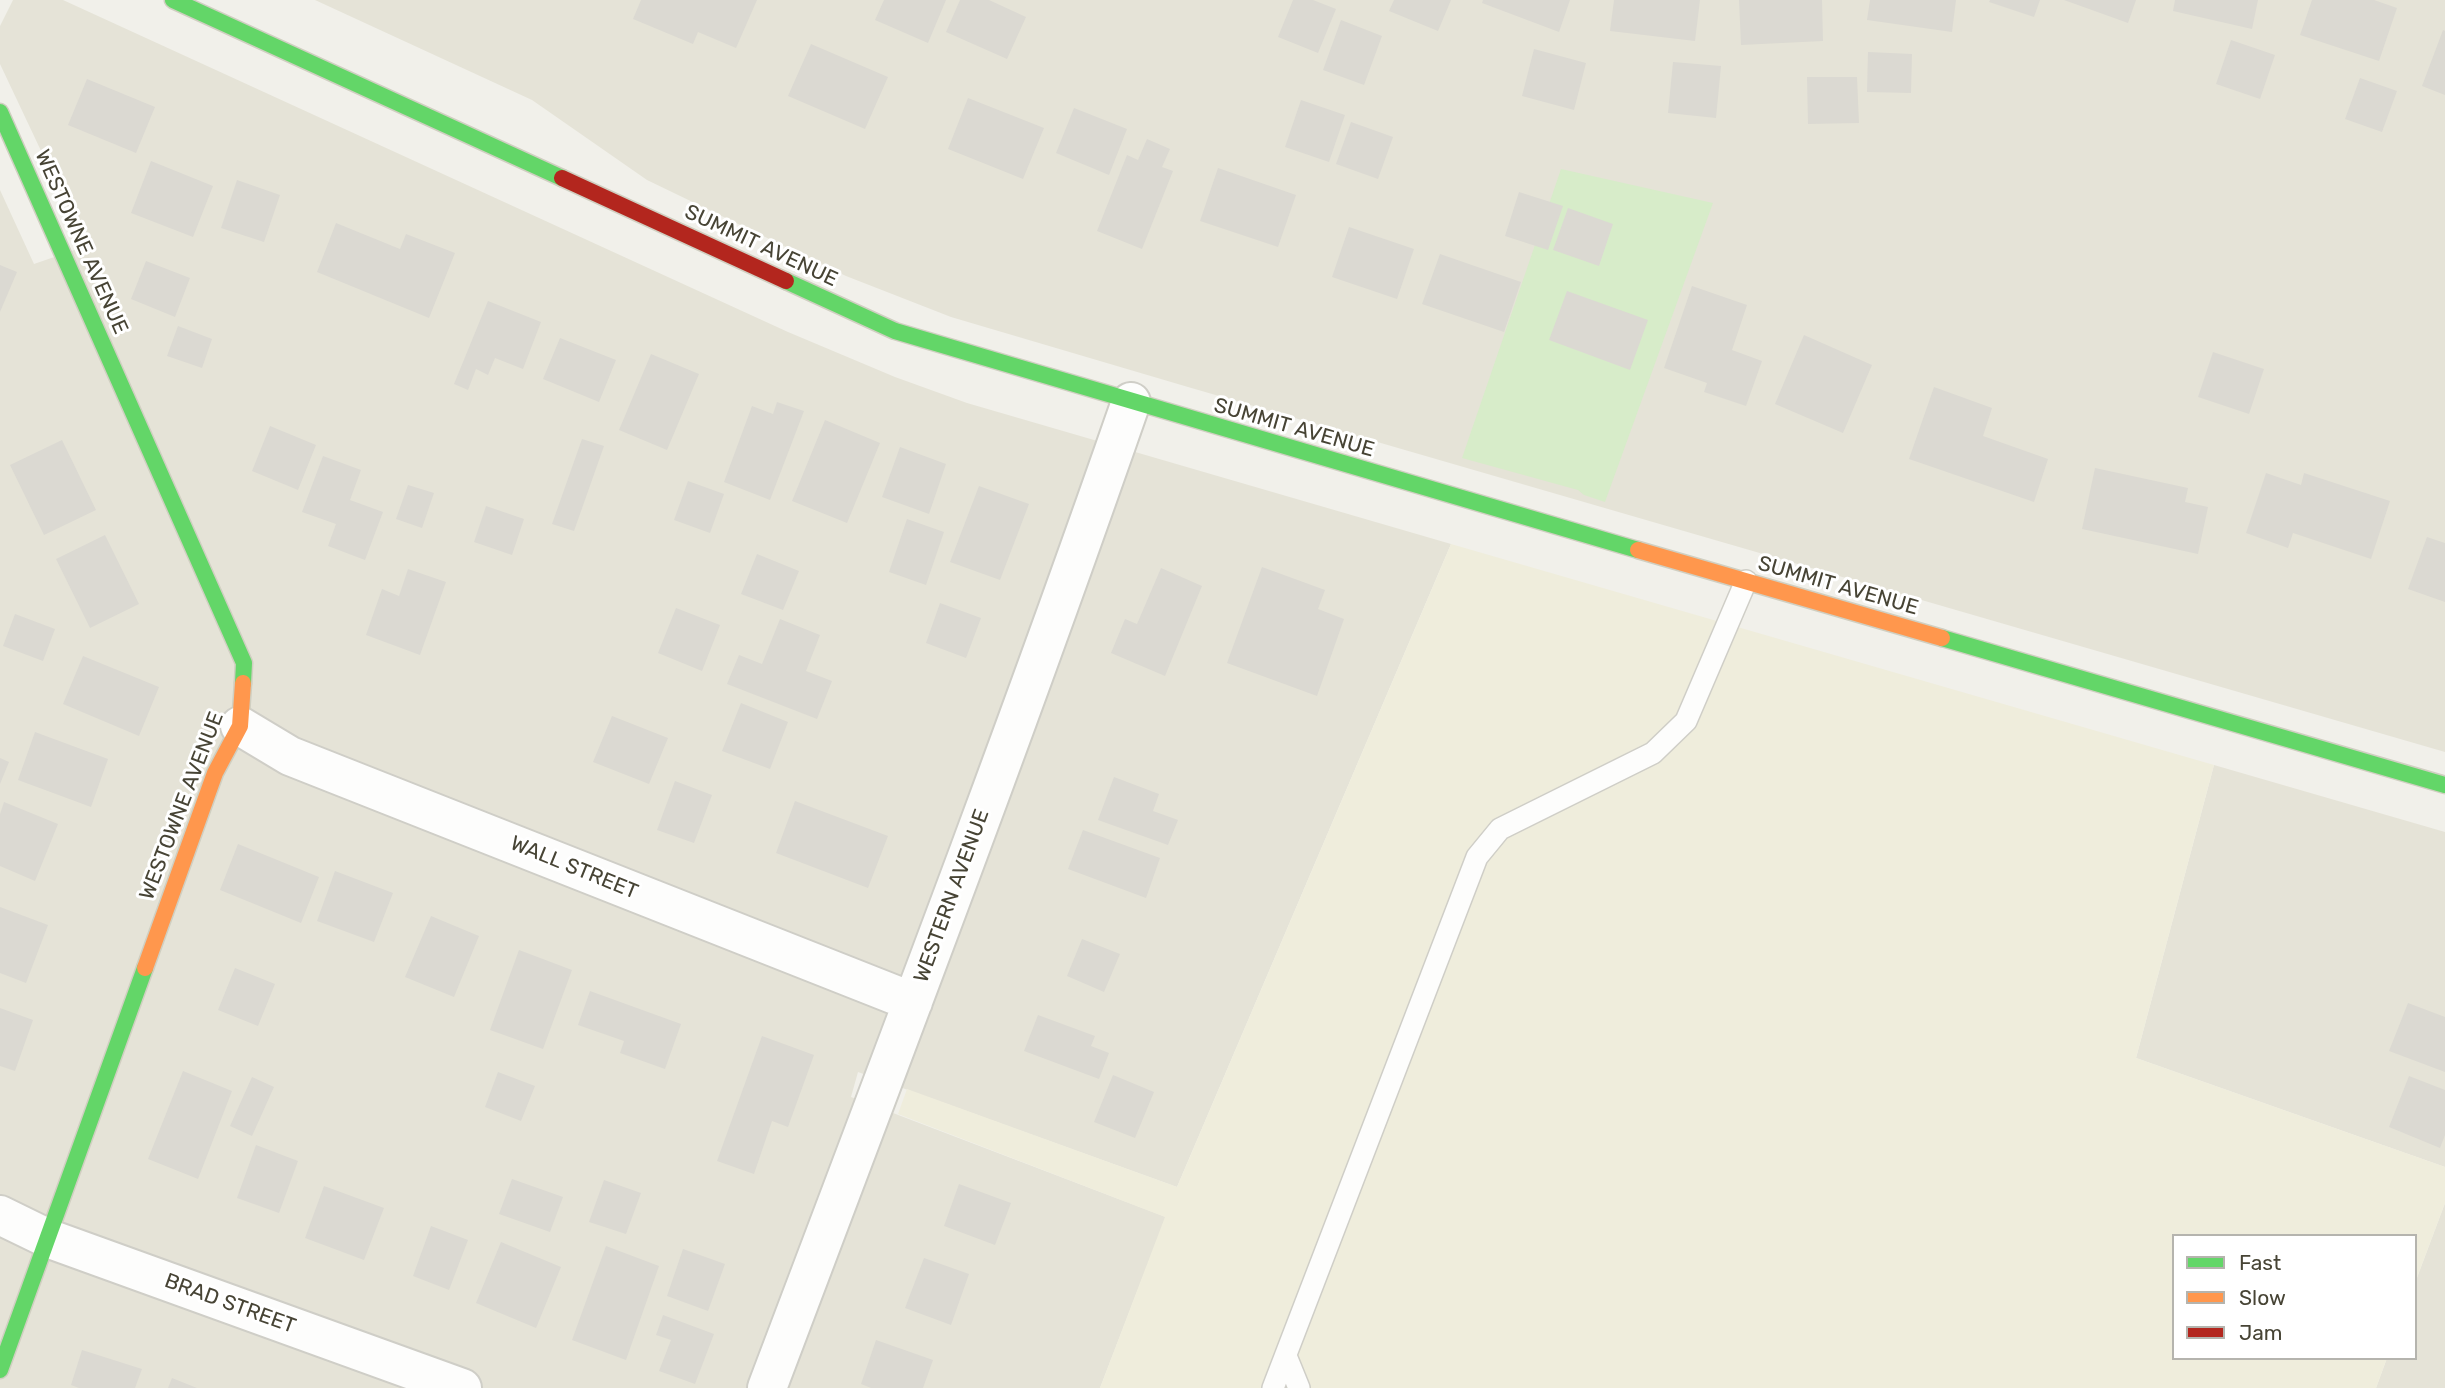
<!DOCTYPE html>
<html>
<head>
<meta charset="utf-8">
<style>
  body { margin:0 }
  #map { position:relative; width:2445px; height:1388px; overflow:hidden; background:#f1f0ea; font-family:Rubik,sans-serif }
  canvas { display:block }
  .legend { position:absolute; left:2172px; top:1234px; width:245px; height:126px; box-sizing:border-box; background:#fff; border:2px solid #b5b4ae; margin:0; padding:9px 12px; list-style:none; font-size:21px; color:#474435 }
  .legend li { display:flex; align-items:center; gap:14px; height:35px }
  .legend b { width:35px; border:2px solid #b5b4ae }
</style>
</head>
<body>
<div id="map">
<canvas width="2445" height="1388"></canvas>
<ul class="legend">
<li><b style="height:9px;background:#63d668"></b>Fast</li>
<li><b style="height:9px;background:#ff974d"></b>Slow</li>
<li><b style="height:9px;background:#b3261e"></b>Jam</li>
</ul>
</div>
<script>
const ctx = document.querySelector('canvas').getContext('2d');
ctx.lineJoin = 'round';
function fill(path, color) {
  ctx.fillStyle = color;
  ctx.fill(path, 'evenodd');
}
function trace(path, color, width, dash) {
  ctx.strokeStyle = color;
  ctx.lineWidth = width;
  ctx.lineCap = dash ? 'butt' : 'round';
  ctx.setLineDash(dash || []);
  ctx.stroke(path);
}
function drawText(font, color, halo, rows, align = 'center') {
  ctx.font = font + ' Rubik,sans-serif';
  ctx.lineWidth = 6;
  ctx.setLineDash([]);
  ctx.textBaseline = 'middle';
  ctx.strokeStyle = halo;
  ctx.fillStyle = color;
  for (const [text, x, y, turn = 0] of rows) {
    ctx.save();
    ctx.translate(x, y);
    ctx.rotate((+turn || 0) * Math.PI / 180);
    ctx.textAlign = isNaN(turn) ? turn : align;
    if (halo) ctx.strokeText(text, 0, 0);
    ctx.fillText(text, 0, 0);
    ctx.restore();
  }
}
fill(new Path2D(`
  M13,0H63L788,332L895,377L967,403L1451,544L1177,1187L858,1072L851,1097L1166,1217L1100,1388H0V190L34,264L86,246L0,64V26Z
  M315,0H2445V752L1188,387L951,317L846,276L647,180L532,100Z
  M2214,765L2445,832V1167L2136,1058Z
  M2445,1203V1388H2376L2387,1358H2415V1283Z`), '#e5e3d7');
fill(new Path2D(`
  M1451,544L2214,765L2136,1058L2445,1167V1203L2415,1283V1236H2174V1358H2387L2376,1388H1100L1165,1217L898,1114L907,1089L1177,1187Z`), '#efeddc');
fill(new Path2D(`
  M1561,169L1713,203L1605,502L1584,495L1578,490L1462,458Z`), '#d7ecc9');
fill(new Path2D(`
  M641,0H757L736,48L698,32L693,44L633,19Z
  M884,0H946L928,43L875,20Z
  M960,0H989L1026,17L1007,59L946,32Z
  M1293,0H1313L1336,9L1318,53L1278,37Z
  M1394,0H1451L1438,31L1389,11Z
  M1483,0H1570L1559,32L1482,3Z
  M1614,0H1700L1695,41L1610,31Z
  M1739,0H1822L1823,41L1741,45Z
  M1870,0H1956L1952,32L1867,20Z
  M1990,0H2040L2034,17L1989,2Z
  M2064,0H2136L2128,23Z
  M2175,0H2258L2252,29L2173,11Z
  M2312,0H2374L2397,8L2379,61L2300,35Z
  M1341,20L1382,36L1364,85L1323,70Z
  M2443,30L2445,31V95L2422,86Z
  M2231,40L2275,55L2260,99L2216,84Z
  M811,44L888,77L865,129L788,96Z
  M1534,49L1586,63L1574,110L1522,96Z
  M1868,52L1912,54L1911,93L1867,92Z
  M1673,62L1721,66L1716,118L1668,113Z
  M1807,77H1857L1859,123L1808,124Z
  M2360,78L2397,91L2382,132L2345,119Z
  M87,79L155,107L136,153L68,125Z
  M968,98L1044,128L1023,179L948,149Z
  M1301,100L1345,115L1329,162L1285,147Z
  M1074,108L1127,129L1109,175L1056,153Z
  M1351,122L1393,137L1378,179L1336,164Z
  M1147,139L1170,149L1162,167L1173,171L1142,249L1097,231L1127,155L1138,160Z
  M151,161L213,186L193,237L131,213Z
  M1218,168L1296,195L1278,247L1200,221Z
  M237,180L280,195L264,242L221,228Z
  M1519,192L1563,206L1548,250L1505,236Z
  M1568,208L1613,224L1599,266L1553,250Z
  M336,223L400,249L406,234L455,253L429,318L317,272Z
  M1349,227L1414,249L1397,299L1332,277Z
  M1440,254L1521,282L1504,332L1422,304Z
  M146,261L190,278L175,317L131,299Z
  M0,265L17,272L0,312Z
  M1692,286L1747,305L1732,350L1762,361L1746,406L1704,392L1707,383L1664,368Z
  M1567,291L1648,320L1630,370L1549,340Z
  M488,301L541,322L523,369L495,358L488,375L476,369L468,390L454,384Z
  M178,326L212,339L202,368L167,356Z
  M1804,335L1872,365L1843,433L1775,404Z
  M560,338L616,360L599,402L543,379Z
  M2213,352L2264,369L2249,414L2198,397Z
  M651,354L699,374L667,450L619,430Z
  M1934,387L1992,408L1983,436L2048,459L2034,502L1909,459Z
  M777,402L804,411L770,500L724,482L752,406L773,414Z
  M825,420L880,443L847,523L792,501Z
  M270,426L316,445L298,490L252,471Z
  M582,439L604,446L574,531L552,524Z
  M62,440L96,510L44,535L10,465Z
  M900,447L946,464L929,514L882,497Z
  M323,456L361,470L350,500L383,512L365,560L328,546L336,524L302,512Z
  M2095,468L2188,488L2185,502L2208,507L2198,554L2082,529Z
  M2266,473L2301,485L2304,473L2390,501L2371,559L2293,533L2288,548L2246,533Z
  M688,481L724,494L710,533L674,520Z
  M408,485L434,493L422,528L396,519Z
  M979,486L1029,504L1000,580L950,562Z
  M486,506L524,519L512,555L474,542Z
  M907,519L944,532L926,585L889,572Z
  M105,535L139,604L90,628L56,559Z
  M2427,537L2445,543V602L2408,589Z
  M757,554L799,571L783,610L741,594Z
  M1262,567L1325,590L1318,609L1344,619L1317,696L1227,663Z
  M1161,568L1202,586L1165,676L1111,653L1125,619L1137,624Z
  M408,569L446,582L420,655L366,635L382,589L399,596Z
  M940,603L981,618L966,658L926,643Z
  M676,608L720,625L702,671L658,653Z
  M15,614L55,629L43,661L3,646Z
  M780,619L820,635L806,671L832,681L817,719L727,684L739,655L762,664Z
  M83,656L159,687L139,736L63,704Z
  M741,703L788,722L770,769L722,751Z
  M612,716L668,738L649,784L593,762Z
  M35,732L108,759L91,807L18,780Z
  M0,758L9,762L0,784Z
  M1114,777L1159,794L1153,811L1178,820L1168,845L1098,820Z
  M675,781L712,795L694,843L657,830Z
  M795,801L888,836L868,888L776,853Z
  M4,802L58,824L35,881L0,866V814Z
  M1083,830L1160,858L1146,898L1068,869Z
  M238,844L319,877L301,923L220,890Z
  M335,871L393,893L374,942L317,921Z
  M0,907L48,925L26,983L0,973Z
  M431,916L479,936L454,997L405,977Z
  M1082,939L1120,954L1104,992L1067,976Z
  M519,950L572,970L543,1049L490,1030Z
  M235,968L275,984L258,1026L218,1010Z
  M590,991L681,1024L665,1069L620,1053L624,1041L578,1025Z
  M2408,1003L2445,1017V1072L2389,1051Z
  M0,1008L33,1020L15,1071L0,1066Z
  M1038,1015L1095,1036L1091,1046L1109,1053L1099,1079L1024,1051Z
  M762,1036L814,1055L788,1127L772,1121L754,1174L717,1161Z
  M183,1071L232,1091L198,1179L148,1159Z
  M498,1072L535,1086L521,1121L485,1107Z
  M1113,1075L1154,1092L1135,1138L1094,1122Z
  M2409,1076L2445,1090V1135L2440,1148L2389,1127Z
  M252,1077L274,1087L252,1136L230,1126Z
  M256,1145L298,1161L279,1213L237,1198Z
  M512,1179L563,1197L550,1232L499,1214Z
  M604,1180L641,1193L626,1234L589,1222Z
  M959,1184L1011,1203L995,1245L944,1226Z
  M324,1186L384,1208L364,1260L305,1238Z
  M431,1226L468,1240L449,1290L413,1276Z
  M501,1242L561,1267L536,1328L476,1303Z
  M606,1246L659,1266L626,1360L572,1340Z
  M683,1249L725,1264L708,1311L667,1296Z
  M924,1258L969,1274L951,1325L905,1308Z
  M663,1315L714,1334L695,1384L659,1371L671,1340L656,1335Z
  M876,1340L933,1360L923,1388H871L861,1384Z
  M82,1350L142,1369L135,1388H79L71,1385Z
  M172,1378L197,1388H168Z`), '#dbd9d2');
const lane = new Path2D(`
  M1286,1356L1299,1388
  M1273,1388L1477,857L1500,829L1653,753L1686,721L1746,581`);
const street = new Path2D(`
  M240,726L290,756L913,1002
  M0,1215L47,1238L462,1388
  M767,1388C891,1060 1016,733 1131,402`);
const fast = new Path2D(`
  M173,0L562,178
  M0,112L244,663L243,683
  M786,281L895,331L1638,550
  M1942,638L2445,785
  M0,1370L145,968`);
const slow = new Path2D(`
  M1638,550L1942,638
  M145,968L215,773L240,726L243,683`);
const jam = new Path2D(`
  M562,178L786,281`);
trace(lane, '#cfcec7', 24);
trace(street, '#cfcec7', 42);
trace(fast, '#d0cfc1', 19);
trace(slow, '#d0cfc1', 19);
trace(jam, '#d0cfc1', 19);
trace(lane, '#fdfdfc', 21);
trace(street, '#fdfdfc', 38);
trace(fast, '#63d668', 16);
trace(slow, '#ff974d', 16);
trace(jam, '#b3261e', 16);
drawText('21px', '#474435', '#fff', [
  ["WESTOWNE AVENUE",81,242,66],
  ["SUMMIT AVENUE",761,246,25],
  ["SUMMIT AVENUE",1294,428,16],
  ["SUMMIT AVENUE",1838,586,16],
  ["WESTOWNE AVENUE",182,806,-69],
  ["WALL STREET",574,868,22],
  ["WESTERN AVENUE",952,896,-70],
  ["BRAD STREET",230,1304,20]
]);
</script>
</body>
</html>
